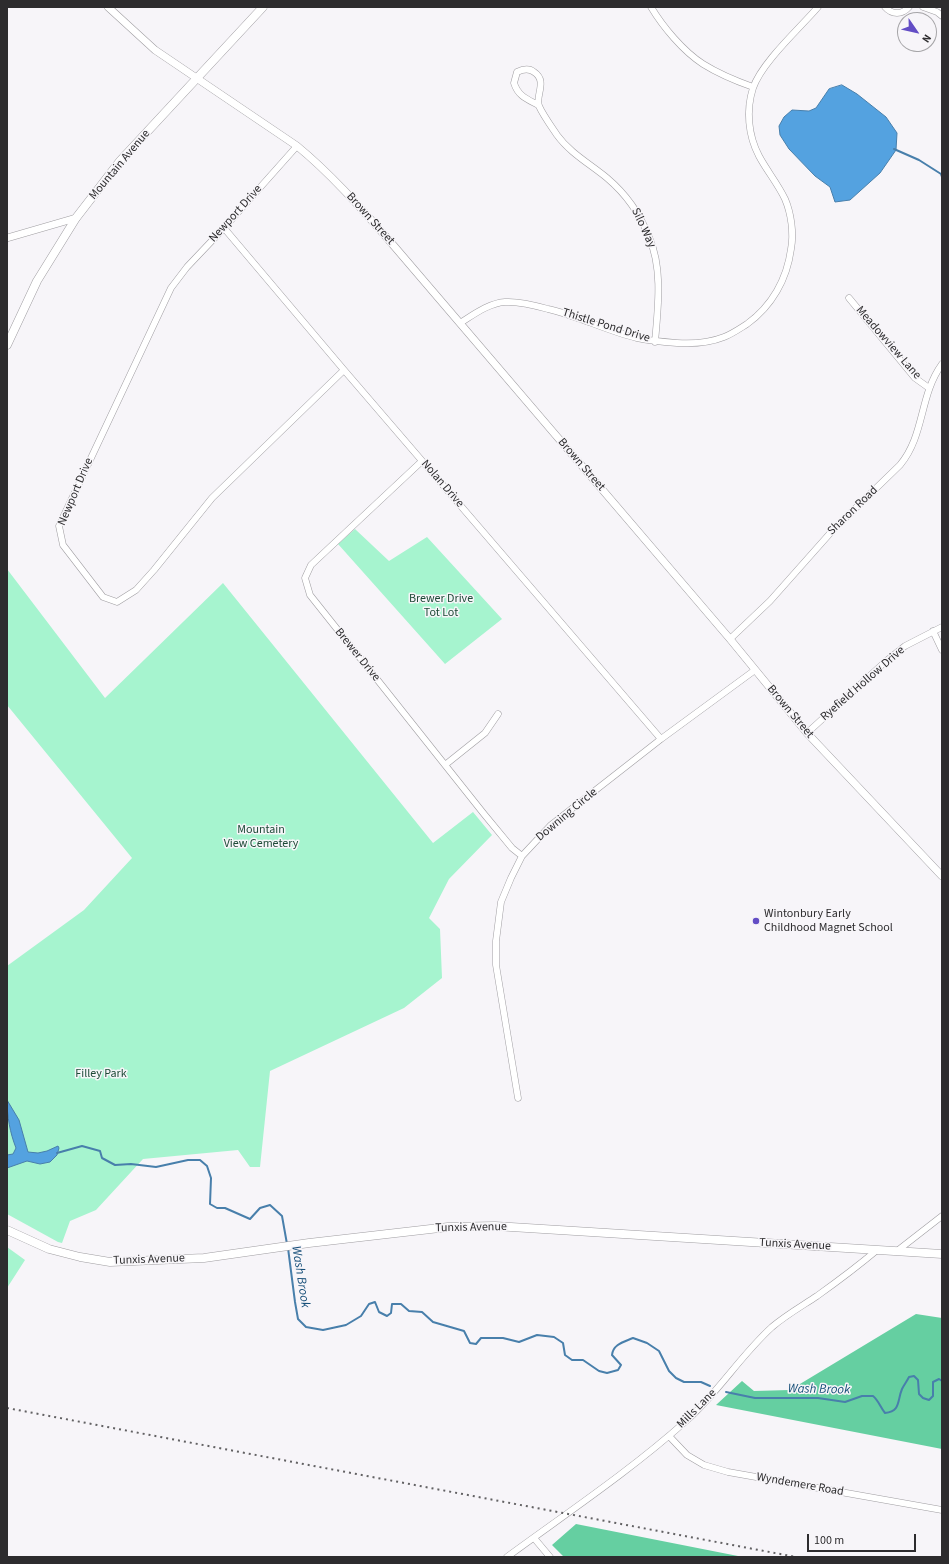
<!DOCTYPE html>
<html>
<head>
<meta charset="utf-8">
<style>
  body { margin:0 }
  #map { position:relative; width:949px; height:1564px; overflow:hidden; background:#f7f5f9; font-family:"Source Sans 3",sans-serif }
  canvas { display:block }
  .frame { position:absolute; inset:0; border:8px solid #2d2c2e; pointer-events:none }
  .north { position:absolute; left:897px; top:12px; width:40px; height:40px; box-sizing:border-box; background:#f7f5f9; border:1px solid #a6a5a8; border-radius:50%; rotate:124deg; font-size:11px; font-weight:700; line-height:16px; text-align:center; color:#2d2c2e }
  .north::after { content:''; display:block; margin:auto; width:14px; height:18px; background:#634dc5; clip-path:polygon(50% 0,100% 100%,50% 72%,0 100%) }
  .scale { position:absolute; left:807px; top:1534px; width:109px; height:18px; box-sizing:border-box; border:2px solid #2d2c2e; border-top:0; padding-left:5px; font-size:12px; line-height:14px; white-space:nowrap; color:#2d2c2e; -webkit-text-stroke:3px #f7f5f9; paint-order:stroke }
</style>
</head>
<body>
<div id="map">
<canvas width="949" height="1564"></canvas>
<div class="frame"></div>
<div class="north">N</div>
<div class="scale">100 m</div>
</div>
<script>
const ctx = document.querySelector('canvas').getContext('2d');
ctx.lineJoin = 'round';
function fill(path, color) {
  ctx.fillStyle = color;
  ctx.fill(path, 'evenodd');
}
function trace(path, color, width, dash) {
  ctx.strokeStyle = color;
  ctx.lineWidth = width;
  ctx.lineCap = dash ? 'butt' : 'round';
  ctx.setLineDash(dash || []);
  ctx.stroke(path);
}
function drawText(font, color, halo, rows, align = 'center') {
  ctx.font = font + ' "Source Sans 3",sans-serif';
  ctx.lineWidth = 3;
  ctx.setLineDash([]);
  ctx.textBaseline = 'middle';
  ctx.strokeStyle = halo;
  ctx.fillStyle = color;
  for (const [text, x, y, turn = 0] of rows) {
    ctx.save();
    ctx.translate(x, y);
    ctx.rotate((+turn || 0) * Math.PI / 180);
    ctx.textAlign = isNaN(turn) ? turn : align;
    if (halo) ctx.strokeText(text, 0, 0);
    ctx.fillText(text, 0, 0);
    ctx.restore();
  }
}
fill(new Path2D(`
  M355,529L389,561L427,537L502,619L445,664L338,544Z
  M7,569L105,698L223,583L433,843L473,812L492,835L449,879L429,918L440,929L442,978L404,1008L270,1071L260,1167H250L238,1150L143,1159L96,1210L70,1221L62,1243L58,1242L7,1214V966L84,910L132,858L7,705Z
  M7,1247L25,1260L7,1288Z`), '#a6f4cf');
fill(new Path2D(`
  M916,1314L942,1318V1449L716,1405L742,1381L754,1391L790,1390Z
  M576,1524L743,1557H564L552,1545Z`), '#65cfa1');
const water = new Path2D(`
  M842,85L857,94L886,117L897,133L896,150L880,173L850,200L835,202L830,187L815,176L789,149L780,135L779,126L784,117L792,110L809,111L816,108L829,89Z
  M7,1100L19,1120L28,1152L38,1153L47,1151L58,1146L59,1148L57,1155L50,1162L40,1164L27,1161L7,1168V1155L13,1154L16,1148C10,1133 7,1116 7,1100Z`);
fill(water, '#54a2e0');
trace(water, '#487fab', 1);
trace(new Path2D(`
  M894,149L919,160L941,174L942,177
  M942,230V235
  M57,1153L82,1146L100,1151L102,1158L115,1165L131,1164L156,1167L188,1160H200L207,1166L211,1178L210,1204L217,1208H225L250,1219L260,1208L270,1205L282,1216L287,1244
  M288,1248L295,1302L298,1319L306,1327L323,1330L346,1325L361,1316L369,1304L375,1302L379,1312L387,1316L391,1313L392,1304H401L409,1311L422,1312L433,1322L464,1331L470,1343L476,1344L481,1338H503L519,1342L537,1335L554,1337L563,1343L565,1355L572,1360H583L599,1371L607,1373L618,1370L621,1365L612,1355C613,1344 624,1342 633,1338L647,1343L659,1351L669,1371L676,1378L684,1382H701L710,1386
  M726,1392L755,1398H818L845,1402L862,1396H873C879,1401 880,1407 885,1413C901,1411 897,1401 902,1389C904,1385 907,1381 909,1377L914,1376L918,1380L919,1394L923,1398L929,1400L933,1396V1382L939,1379L942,1381`), '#487fab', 2);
const minor = new Path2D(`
  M651,7C663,27 683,51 703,64C719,74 736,81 753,87
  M885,7C892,15 902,15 909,7
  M923,7L937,12L942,16
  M538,105C527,99 518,96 514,83L517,72C523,69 529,68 534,72C548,81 535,96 539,106C543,115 551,126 557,135C570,153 590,164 607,178C626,194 640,214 649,237C663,269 658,307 655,342
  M297,146L224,228L187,267L171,288L59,526L63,545L103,597L117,602L136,590L154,570L212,498L344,370
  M224,228L344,370L661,739
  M849,298L915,378L929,388
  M460,323C473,315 489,303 505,302C519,301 534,305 548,309C579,316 607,331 637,338C651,341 664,342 677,343C693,344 709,343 724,337C732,334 739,329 747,324C772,306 787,279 791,249C794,233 791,213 785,199C778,184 767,171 759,156C748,135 746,110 753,88C762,62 800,28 818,7
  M422,461L311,565L305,578L310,595L484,814L512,848L522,856
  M933,631L942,650
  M730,639L770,601L833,530L900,465C925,435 919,396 942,364
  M807,733L885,662L905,646L942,627
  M445,765L485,733L498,714
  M518,1098L496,965V941L501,902L511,878L522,856L551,825L661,739L755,670
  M897,1251L942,1216
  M669,1436L687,1455L704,1465L728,1472L942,1510
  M534,1538L550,1557
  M507,1557C567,1513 630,1471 686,1421C718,1393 740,1356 772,1327C786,1315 802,1306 817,1296C838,1281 858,1266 877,1250`);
const tertiary = new Path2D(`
  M108,7L155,50L297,146C331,174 359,206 388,239L730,639L807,733L942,876
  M7,238L76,218`);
const secondary = new Path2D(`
  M7,345L37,281L76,218L120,161L263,7
  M7,1230L49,1249L80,1257L110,1262L204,1258L309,1243L448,1227L495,1226L942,1254`);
trace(minor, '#9f9da1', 7);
trace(tertiary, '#9f9da1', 8);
trace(secondary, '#9f9da1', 9);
trace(minor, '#fff', 6);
trace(tertiary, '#fff', 7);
trace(secondary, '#fff', 8);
trace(new Path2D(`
  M7,1408L796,1557`), '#626163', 2, [2, 4]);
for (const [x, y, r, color] of [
  [756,921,4,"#634dc5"]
]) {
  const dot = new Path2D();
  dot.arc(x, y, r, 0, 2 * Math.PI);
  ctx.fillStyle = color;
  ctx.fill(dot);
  trace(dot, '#f7f5f9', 1.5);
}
drawText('12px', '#2d2c2e', '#f7f5f9', [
  ["Mountain Avenue",120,165,-50],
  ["Newport Drive",236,214,-48],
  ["Brown Street",370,219,48],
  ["Silo Way",643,228,65],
  ["Thistle Pond Drive",606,326,17],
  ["Meadowview Lane",888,343,49],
  ["Brown Street",581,465,49],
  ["Nolan Drive",442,484,49],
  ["Newport Drive",76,492,-67],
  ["Sharon Road",853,511,-44],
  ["Brewer Drive",357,655,51],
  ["Ryefield Hollow Drive",863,684,-41],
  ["Brown Street",790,712,50],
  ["Downing Circle",567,815,-40],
  ["Tunxis Avenue",471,1228,-1],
  ["Tunxis Avenue",795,1245,3],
  ["Tunxis Avenue",149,1260,-2],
  ["Mills Lane",697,1409,-45],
  ["Wyndemere Road",800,1485,10]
]);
drawText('12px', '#1d4a37', '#f7f5f9', [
  ["Brewer Drive",441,599],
  ["Tot Lot",441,613],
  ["Mountain",261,830],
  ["View Cemetery",261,844],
  ["Filley Park",101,1074]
]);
drawText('12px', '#2d2c2e', '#f7f5f9', [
  ["Wintonbury Early",764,914],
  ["Childhood Magnet School",764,928]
], 'left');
drawText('italic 13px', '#174f79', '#f7f5f9', [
  ["Wash Brook",300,1277,81],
  ["Wash Brook",819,1390,1]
]);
</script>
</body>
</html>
